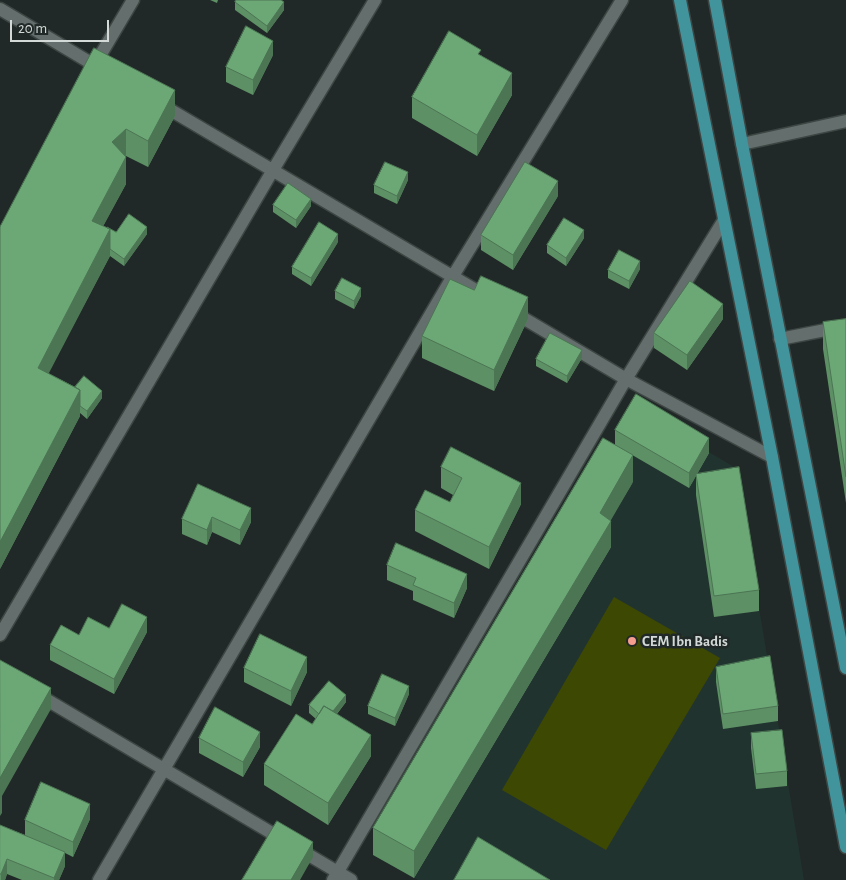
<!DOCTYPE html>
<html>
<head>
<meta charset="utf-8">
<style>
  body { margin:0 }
  #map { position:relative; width:846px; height:880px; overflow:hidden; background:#202927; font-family:"Alegreya Sans",sans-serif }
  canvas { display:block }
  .scale { position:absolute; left:10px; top:20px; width:99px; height:22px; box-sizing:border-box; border:2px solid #d3d9d7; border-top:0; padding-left:6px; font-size:15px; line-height:18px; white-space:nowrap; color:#d3d9d7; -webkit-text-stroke:4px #202927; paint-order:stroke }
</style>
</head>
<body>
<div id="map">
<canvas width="846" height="880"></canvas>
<div class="scale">20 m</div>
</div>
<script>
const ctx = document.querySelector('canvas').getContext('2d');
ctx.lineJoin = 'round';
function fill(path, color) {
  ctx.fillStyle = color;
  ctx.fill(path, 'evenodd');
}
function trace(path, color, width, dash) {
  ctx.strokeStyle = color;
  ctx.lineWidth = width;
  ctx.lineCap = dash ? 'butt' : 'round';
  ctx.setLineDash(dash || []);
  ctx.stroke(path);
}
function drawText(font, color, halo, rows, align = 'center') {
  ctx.font = font + ' "Alegreya Sans",sans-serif';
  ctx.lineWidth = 5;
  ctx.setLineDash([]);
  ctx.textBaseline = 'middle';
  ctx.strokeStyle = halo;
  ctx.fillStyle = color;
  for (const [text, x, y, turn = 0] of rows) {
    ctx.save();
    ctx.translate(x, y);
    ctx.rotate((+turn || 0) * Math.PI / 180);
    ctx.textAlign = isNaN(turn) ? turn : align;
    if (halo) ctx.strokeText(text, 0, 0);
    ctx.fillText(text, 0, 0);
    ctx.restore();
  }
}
fill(new Path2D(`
  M636,409L736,468L804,880H418L373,855Z`), '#21332f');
fill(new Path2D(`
  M614,597L720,658L606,850L502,790Z`), '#3d4803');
const minor = new Path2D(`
  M0,9L101,69
  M94,66L133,0
  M162,105L489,298
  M742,144L846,121
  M513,312L626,379L772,457
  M780,339L846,326
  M0,635L273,170L375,0
  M37,694L351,880
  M99,880L453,276L622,0
  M333,880L626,379L724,220`);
const primary = new Path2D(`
  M680,0L772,457L846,847
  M715,0L742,144L846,668`);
trace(minor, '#3e4644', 15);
trace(primary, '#3e4644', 15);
trace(minor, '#646f6d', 12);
trace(primary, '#41939c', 12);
fill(new Path2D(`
  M210,0H218L217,3Z
  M235,2L284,10L267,33L235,10Z
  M94,48L175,116L148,167L126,156H125L126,184L103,226L116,232L147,234L124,266L110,256L48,373L75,387L102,398L87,419L80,413V416L0,569Z
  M273,55L253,95L226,82V67Z
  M481,55L512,95L477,156L412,118V97Z
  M408,180L397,204L374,193V185Z
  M558,196L513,270L481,250V235Z
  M273,205L311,206L296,228L273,212Z
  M584,238L566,266L547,253V245Z
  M338,242L311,286L292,274V267Z
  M640,269L629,289L608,278V270Z
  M335,291L361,296L354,309L335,299Z
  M528,319L494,391L422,358V336Z
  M723,319L687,370L654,348V333Z
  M846,319V503L823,349V322Z
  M582,358L567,383L536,366V359Z
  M615,430L709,453L697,474L759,590V611L714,617L696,495V476L689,488L615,445Z
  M441,467L521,504L489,569L415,531V510L450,502L453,495L441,488Z
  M633,482L610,520L611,547L414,878L373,855V828Z
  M198,484L251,522L240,545L212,532L207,545L182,534V519Z
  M387,565L467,588L454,618L413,600V591L387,580Z
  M109,628L147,632L114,694L50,660V645L79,635Z
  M716,667L778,706V721L723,729L716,682Z
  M244,668L307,672L291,706L244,682Z
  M409,694L395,726L368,714V706Z
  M346,702L337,714L371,756L328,825L264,785V764L312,724L316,719L309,713V705Z
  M751,733L787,771V786L756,789L751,748Z
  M199,738L260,747L243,777L199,753Z
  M90,819L73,857L65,853V866L59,880H22L7,874L5,880H0V825L25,835V820Z`), '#5d9065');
fill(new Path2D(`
  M284,2V10L267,33V26Z
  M273,41V55L253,95V80Z
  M512,73V95L477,156V135Z
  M175,90V116L148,167V141Z
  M126,129V156L112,168V142Z
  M126,157V184L92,247V221Z
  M408,172V180L397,204V196Z
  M558,181V196L513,270V255Z
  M311,199V206L296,228V220Z
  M147,227V234L124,266V259Z
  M110,229V256L38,394V368Z
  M584,230V238L566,266V258Z
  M338,234V242L311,286V278Z
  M640,261V269L629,289V281Z
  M361,288V296L354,309V301Z
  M528,297V319L494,391V370Z
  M723,304V319L687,370V355Z
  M582,350V358L567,383V376Z
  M80,390V416L0,569V542Z
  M102,391V398L87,419V411Z
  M709,438V453L689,488V473Z
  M633,455V482L600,539V513Z
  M521,483V504L489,569V547Z
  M251,508V522L240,545V530Z
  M212,517V532L207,545V530Z
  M611,521V547L414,878V851Z
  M467,574V588L454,618V603Z
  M147,617V632L114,694V679Z
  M307,657V672L291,706V691Z
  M409,686V694L395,726V718Z
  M51,688V709L2,796V813L0,816V778Z
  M346,695V702L326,727V719Z
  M260,732V747L243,777V762Z
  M371,735V756L328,825V803Z
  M90,804V819L73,857V842Z
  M313,842V857L300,880H291Z
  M65,852V866L59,880H54V878Z
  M7,859V874L5,880H1V874Z`), '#4c7553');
const building = new Path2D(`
  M236,0H281L284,2L267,26L235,2Z
  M246,26L273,41L253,80L226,67Z
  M449,31L481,50L478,54L512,73L477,135L412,97Z
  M94,48L175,90L148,141L126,129L112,142L126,157L92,221L110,229L38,368L80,390L0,542V227Z
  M385,162L408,172L397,196L374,185Z
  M525,162L558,181L513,255L481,235Z
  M288,183L311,199L296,220L273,205Z
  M129,214L147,227L124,259L110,249V229L107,228V227L116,232Z
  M564,218L584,230L566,258L547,245Z
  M319,222L338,234L311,278L292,267Z
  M619,250L640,261L629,281L608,270Z
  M481,276L528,297L494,370L422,336L450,279L474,290Z
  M342,278L361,288L354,301L335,291Z
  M690,281L723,304L687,355L654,333Z
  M846,319V477L823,322Z
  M550,333L582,350L567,376L536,359Z
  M84,376L102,391L87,411L80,406V390L75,387Z
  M636,394L709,438L689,473L615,430Z
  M603,438L633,455L600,513L611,521L414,851L373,828Z
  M451,447L521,483L489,547L415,510L425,490L450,502L462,478L441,467Z
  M739,467L759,590L714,596L696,474Z
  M198,484L251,508L240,530L212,517L207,530L182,519Z
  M396,543L467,574L454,603L413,585L416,578L387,565Z
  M122,604L147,617L114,679L50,645L61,625L79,635L88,617L109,628Z
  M260,634L307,657L291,691L244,668Z
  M770,656L778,706L723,714L716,667Z
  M0,660L51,688L0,778Z
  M382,674L409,686L395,718L368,706Z
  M329,681L346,695L333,711L324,706L319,714L309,705Z
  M324,706L371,735L328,803L264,764L296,714L312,724Z
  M215,707L260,732L243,762L199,738Z
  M782,730L787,771L756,774L751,733Z
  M41,782L90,804L73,842L25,820Z
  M277,821L313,842L291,880H242Z
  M0,825L65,852L54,878L7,859L1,874H0Z
  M478,837L550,880H454Z`);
fill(building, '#6ca776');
trace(building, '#4c7553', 1);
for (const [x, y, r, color] of [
  [632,641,5,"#f59d8e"]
]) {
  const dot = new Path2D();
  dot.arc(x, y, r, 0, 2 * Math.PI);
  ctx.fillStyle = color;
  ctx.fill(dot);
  trace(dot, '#202927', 2);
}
drawText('bold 15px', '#d3d9d7', '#202927', [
  ["CEM Ibn Badis",642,641]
], 'left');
</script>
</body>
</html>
